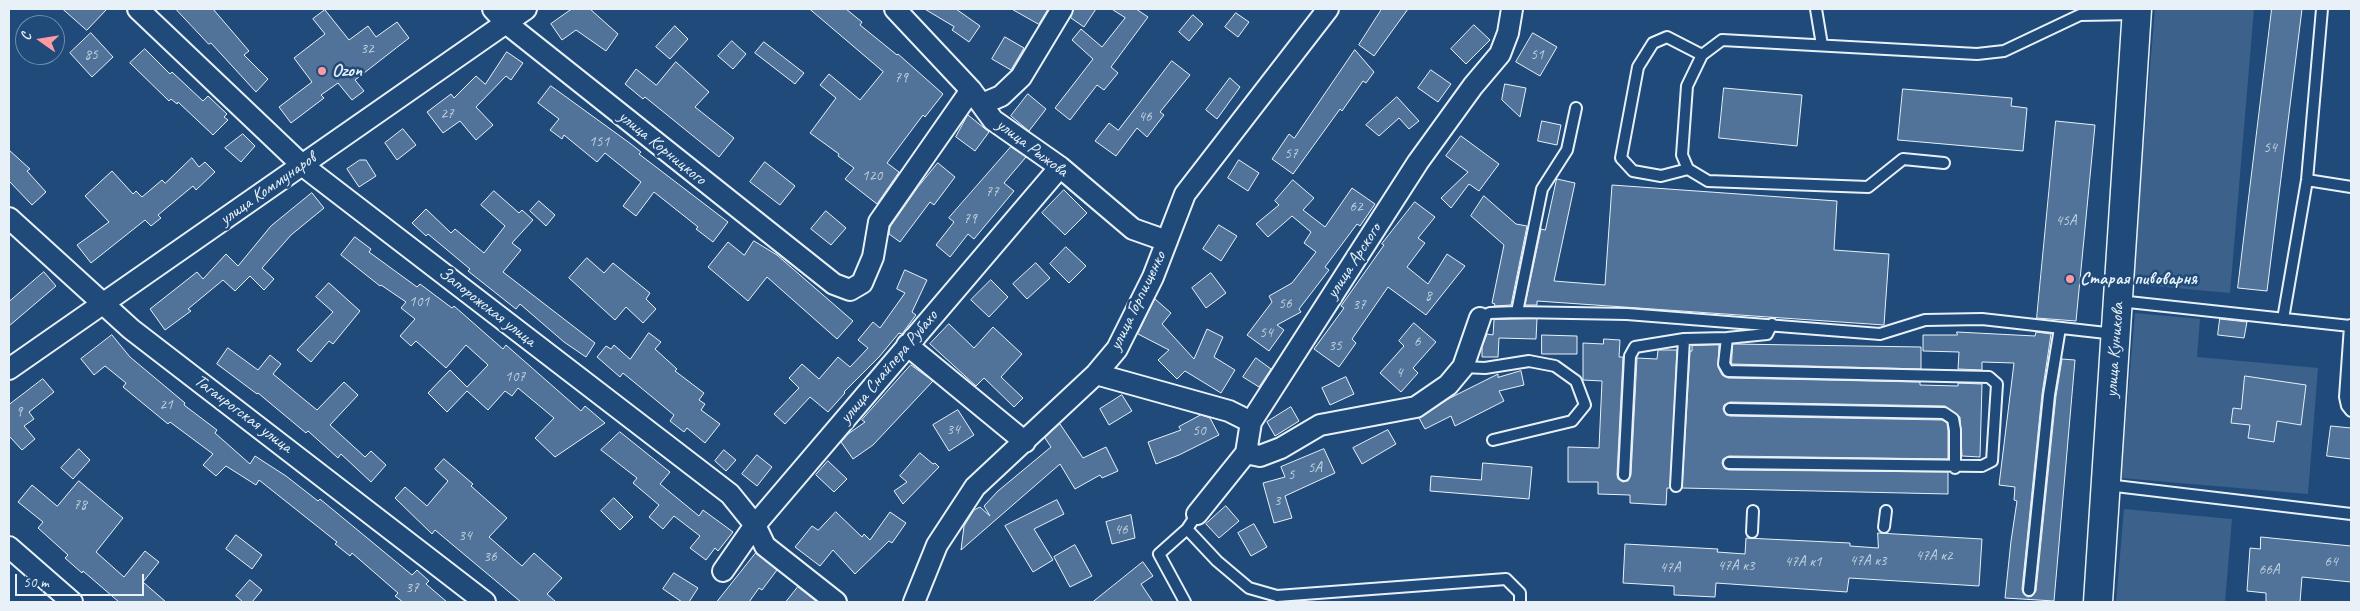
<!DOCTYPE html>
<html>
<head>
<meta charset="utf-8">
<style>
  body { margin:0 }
  #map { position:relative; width:2360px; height:611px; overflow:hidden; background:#1f4a7a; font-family:Caveat,sans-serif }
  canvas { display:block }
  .frame { position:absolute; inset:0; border:10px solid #e8f1f8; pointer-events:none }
  .north { position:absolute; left:15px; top:15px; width:50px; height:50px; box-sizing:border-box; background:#1f4a7a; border:1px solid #6f8dac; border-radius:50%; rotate:283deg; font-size:14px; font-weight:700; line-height:20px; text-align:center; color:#e8f1f8 }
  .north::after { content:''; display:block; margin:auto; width:18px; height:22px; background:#ff9aa2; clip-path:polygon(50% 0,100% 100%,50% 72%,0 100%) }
  .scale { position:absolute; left:15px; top:574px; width:129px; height:22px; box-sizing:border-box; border:2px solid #e8f1f8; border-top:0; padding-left:6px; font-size:15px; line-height:18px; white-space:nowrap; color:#e8f1f8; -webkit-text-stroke:4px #1f4a7a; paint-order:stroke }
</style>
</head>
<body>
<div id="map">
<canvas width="2360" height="611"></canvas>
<div class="frame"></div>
<div class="north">С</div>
<div class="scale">50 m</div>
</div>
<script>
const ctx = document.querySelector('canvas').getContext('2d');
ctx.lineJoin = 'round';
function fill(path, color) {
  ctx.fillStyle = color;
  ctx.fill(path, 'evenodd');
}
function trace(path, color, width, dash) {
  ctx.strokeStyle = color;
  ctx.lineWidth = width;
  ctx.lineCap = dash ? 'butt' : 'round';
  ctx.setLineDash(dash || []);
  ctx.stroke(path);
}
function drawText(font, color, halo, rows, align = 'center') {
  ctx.font = font + ' Caveat,sans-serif';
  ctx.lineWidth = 5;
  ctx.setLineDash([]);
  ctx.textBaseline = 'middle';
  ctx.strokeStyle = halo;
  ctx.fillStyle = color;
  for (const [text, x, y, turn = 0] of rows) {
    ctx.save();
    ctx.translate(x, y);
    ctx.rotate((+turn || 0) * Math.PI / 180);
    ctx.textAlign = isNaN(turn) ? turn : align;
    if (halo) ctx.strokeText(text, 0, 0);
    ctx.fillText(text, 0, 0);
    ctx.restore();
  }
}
fill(new Path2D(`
  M2155,9H2254L2230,293L2132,284Z
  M2135,313L2200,319L2197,357L2318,368L2308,494L2121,478Z
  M2124,509L2232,519L2225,602H2116Z`), '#3c628c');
const building = new Path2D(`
  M63,9H107L87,30Z
  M176,9H213L249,51L244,55L268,79L256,92L211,43L209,44Z
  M572,9H590L618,34L606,51L576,30L562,40L551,24Z
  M810,9H846L862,22L860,25L897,55L898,54L943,94L925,117L923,115L887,163L899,172L877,204L845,179L854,168L838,156L839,154L810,133L836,98L820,85L829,74L860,100L883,72Z
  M925,9H956L980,26L969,42L952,30L954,27Z
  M1012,9H1048L1039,24Z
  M1074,9H1096L1084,27L1071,18Z
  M1112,9H1136L1148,17L1111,67L1118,73L1104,90L1097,85L1070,120L1055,108L1093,59L1072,40L1081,29L1102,47L1125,18Z
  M1382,9H1408L1374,56L1359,45Z
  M2272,9H2302L2267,291L2238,288Z
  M325,10L349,40L368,26L376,37L397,22L409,38L355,80L364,91L352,100L338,83L321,95L324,98L291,123L279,107L312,82L294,58L325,34L313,19Z
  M1236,13L1249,22L1238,37L1225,27Z
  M1193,15L1203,24L1189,41L1179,32Z
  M1474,25L1490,40L1466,64L1451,49Z
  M675,26L688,39L670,59L656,47Z
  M91,33L113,57L92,77L70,53Z
  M1533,33L1557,47L1540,76L1516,62Z
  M1005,37L1024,48L1011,70L992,59Z
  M732,41L746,54L733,69L718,56Z
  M764,42L804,73L795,84L755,53Z
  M145,49L170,74L172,72L203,101L208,96L227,114L224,117L228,120L213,135L178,102L177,104L171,99L169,101L130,63Z
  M1355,50L1374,72L1366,83L1363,81L1342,111L1340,109L1293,174L1272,159L1289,134L1294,138Z
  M507,52L523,63L511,80L506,76L476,107L493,125L476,140L460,121L443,133L427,112L451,94L454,98L476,76L485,84Z
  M1172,61L1190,75L1160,112L1164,115L1147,137L1137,128L1116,156L1095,141L1109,123L1118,130Z
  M676,62L709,92L695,107L734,138L719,157L645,97L643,99L625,84L636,69L656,85Z
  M1431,70L1451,84L1438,102L1418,88Z
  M1230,78L1240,87L1217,119L1206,110Z
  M1505,84L1526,88L1520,117L1502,100Z
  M551,86L631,144L641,152L639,154L728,222L713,242L696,229L698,227L654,192L636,216L623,206L641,182L605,153L597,162L564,135L562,139L550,130L559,119L538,103Z
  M1724,88L1802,95L1797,146L1719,138Z
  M1903,89L2012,98L2011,106L2027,108L2023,151L1898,140Z
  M1028,94L1046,109L1029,131L1011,116Z
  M1397,97L1419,121L1409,129L1399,118L1379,136L1366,125Z
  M968,115L989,132L975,151L956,137Z
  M1542,121L1561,125L1557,145L1538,141Z
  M2056,121L2095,125L2076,321L2037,318Z
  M403,129L416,145L397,160L385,143Z
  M243,134L255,146L241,162L225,148Z
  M1461,136L1499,164L1479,191L1469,184L1451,208L1441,198L1468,172L1446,156Z
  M1011,147L1026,157L1004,183L1014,191L974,239L968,234L950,257L936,245L954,222L949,218Z
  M9,150L30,169L27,171L46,192L32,205L9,181Z
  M192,158L199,167L205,162L215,172L196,190L193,186L158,215L161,218L151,226L145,220L91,263L77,245L109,222L85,196L112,171L133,194L136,191L142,197L162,180L165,183Z
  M360,160H366L376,176L359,187L347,169Z
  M1239,160L1259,173L1248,191L1228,178Z
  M765,162L795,186L780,205L750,182Z
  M938,163L955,177L934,205L930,202L900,242L889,234L890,227L918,187Z
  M1557,179L1575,183L1554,281L1605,285L1612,185L1837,201L1834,250L1889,254L1884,325L1537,301V305H1525L1541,229L1545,230Z
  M1293,180L1314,198L1303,210L1325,227L1352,188L1375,204L1360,226L1357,224L1325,267L1329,270L1299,309L1301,312L1277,325L1284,330L1269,351L1247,335L1272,302L1269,296L1292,283L1316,252L1304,243L1311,232L1292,216L1268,237L1256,224L1279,205L1275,201Z
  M1064,190L1087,213L1065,235L1042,213Z
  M494,191L519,213L522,210L533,220L512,243L521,250L503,272L595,343L586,357L564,342L520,304L516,309L468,271L470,269L428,234L426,236L412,223L426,209L451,233L455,229L484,253L505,226L481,205Z
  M312,193L324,208L291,235L262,268L274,279L264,290L250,276L235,291L223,280L188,309L191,311L165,330L150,309L197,272L203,279L226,254L238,266L271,226Z
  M1484,196L1516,224L1527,226L1511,305L1494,306L1495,304L1492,303L1504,245L1471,216Z
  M539,201L555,215L546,226L530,211Z
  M1415,202L1435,217L1418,238L1425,243L1407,267L1428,284L1447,254L1465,266L1426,315L1388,287L1352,339L1356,343L1339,367L1314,349L1344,308L1341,306L1384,245L1382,244Z
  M826,211L846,228L831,245L811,229Z
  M1219,225L1237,236L1221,261L1203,249Z
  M355,237L371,249L369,252L417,287L420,284L452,308L454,306L503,349L506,345L581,411L585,406L605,423L555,457L535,438L554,418L518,388L512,396L505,391L488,410L467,391L447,412L428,393L450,370L467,387L488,365L466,345L446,368L416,341L411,346L400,336L415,319L401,308L406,302L381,285L380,286L341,255Z
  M754,241L777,255L853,321L837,339L767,277L748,301L708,267L728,242L744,255Z
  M1066,247L1086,266L1069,283L1050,264Z
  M587,258L604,273L613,263L650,293L646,299L656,309L643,323L626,307L615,320L569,278Z
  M1036,263L1050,278L1027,299L1013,284Z
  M905,270L927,280L912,312L916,315L902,334L899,333L879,357L844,392L845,393L828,412L810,397L785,424L774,414L799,388L789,378L802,364L819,379L838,357L850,367L868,348L858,340L873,322L880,328L905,293L897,289Z
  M44,272L56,286L9,326V302Z
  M1211,273L1226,293L1206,308L1192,288Z
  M991,280L1008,297L989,317L971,300Z
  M329,283L360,311L333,344L329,341L311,362L297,350L333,312L316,297Z
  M1155,299L1171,313L1162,324L1194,359L1207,329L1223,337L1214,357L1235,370L1221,393L1185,371L1177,379L1158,360L1169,350L1138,334Z
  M1537,319L1536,339L1499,338L1498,357H1482V347L1487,334L1493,335L1494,320Z
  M2220,319L2247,322L2244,338L2218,335Z
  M1414,323L1436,342L1413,368L1418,373L1401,392L1380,373L1404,346L1399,341Z
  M949,324L974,348L993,327L1022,354L1001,377L1023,398L1014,407L984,378L976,386L930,344Z
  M1957,332L2035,336L2036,332L2051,334L2042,394L2022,589L2023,593L2028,597L2032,596L2036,591L2056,396L2062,359L2075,360L2054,601L2005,598L2011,541L2017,501L2014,500L2015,487L1999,485L2014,363L1982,362V370L1958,369L1959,352L1923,351V335H1957Z
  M649,333L661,342L655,349L677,369L675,371L704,393L699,400L705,404L701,410L720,424L705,443L687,428L684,432L670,421L674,415L623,373L620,377L597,357L606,346L611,349L614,345L630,359Z
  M112,335L130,357L185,403L184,405L217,430L215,433L250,464L255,456L286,476L318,501L320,499L412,575L417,570L429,581L426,584L447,602H403L395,596L398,593L352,553L350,556L335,544L337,542L259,480L256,485L226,466L216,476L203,465L213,454L170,422L168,424L123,387L126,383L105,366L94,375L81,359Z
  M1542,335L1577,336V354H1542Z
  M1604,339L1620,340L1619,357H1623L1617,475L1618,479L1623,482L1628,481L1631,475L1637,358L1657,359L1658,350H1677L1670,488H1667L1666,505L1630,503V495L1598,494V482H1568V447L1599,448L1602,381L1583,380V343L1603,344Z
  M1733,344L1921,347V369L1732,364Z
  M1719,345L1718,367L1722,375L1728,378L1920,382V385L1958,386V383L1982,384L1980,457L1962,456L1960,417L1945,406L1730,402L1724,405L1723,409L1726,415L1730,416L1942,420L1947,423L1948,431V459L1729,456L1723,459L1722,463L1725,469L1729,470L1948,472V494L1682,488L1690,351H1692V346Z
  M228,348L258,370L270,355L281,364L273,374L317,410L344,382L358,395L330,425L365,457L371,451L386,465L371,482L341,454L338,458L308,431L306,433L258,393L257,394L217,364Z
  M1256,358L1271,369L1259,387L1243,377Z
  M911,365L933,381L873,445L853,459L841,442L848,434L865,422L862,420Z
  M1521,371L1524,385L1499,391L1504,401L1455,426L1451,416L1425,429L1419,418L1450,398L1498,374V377Z
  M2245,376L2306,385L2301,425L2277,421L2274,442L2248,438L2250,425L2231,423L2233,408L2241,409Z
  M1346,377L1354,394L1330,405L1322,388Z
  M43,379L54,392L29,412L34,419L24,426L35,439L22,450L10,437L9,438V405Z
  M1122,395L1132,411L1109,425L1100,409Z
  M1291,407L1299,421L1275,436L1267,422Z
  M958,410L974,435L949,451L933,425Z
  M1201,415L1210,418L1219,435L1179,455L1156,464L1148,442L1181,430L1179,427Z
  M1060,424L1083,458L1106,447L1118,471L1102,478L1100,475L1075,489L1060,464L961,550L964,526L974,510L980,507L990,516L984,506L998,491L1051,447L1045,438Z
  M2331,426L2351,428V459L2327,456Z
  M1388,430L1396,444L1362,464L1353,448Z
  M620,432L670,472L660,484L699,516L703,510L733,532L718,551L715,548L706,560L690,548L700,536L674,516L663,529L649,517L659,505L633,483L637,478L601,450Z
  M79,449L90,460L73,479L61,468Z
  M1324,449L1335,473L1285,496L1292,518L1274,523L1263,483L1285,477L1281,467Z
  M724,450L736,460L726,471L715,461Z
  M920,453L933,464L935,463L939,467L903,504L894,491L907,482L900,476Z
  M757,455L772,467L757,486L742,474Z
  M444,459L473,484L471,486L507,518L489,537L522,566L534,553L562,578L547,594L556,602H521L435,530L432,534L395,498L405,487L427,506L448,481L435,469Z
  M828,461L847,479L834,492L816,475Z
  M1483,463L1532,467L1529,499L1430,491L1431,476L1481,480Z
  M79,481L123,518L96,552L124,577L145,551L159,562L143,582L166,602H119L83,571L82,573L65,558L68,555L38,528L43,522L18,502L32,485L57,506Z
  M614,498L633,517L620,530L601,511Z
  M1057,500L1064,514L1034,529L1053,560L1033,572L1005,526Z
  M1226,506L1239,521L1219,538L1206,524Z
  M836,512L862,537L864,534L870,540L890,512L906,523L892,543L889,541L855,574L833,550L820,566L795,547L812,526L818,530Z
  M1131,515L1135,538L1112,544L1106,522Z
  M1254,524L1267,547L1251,556L1238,533Z
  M1878,533L1982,539L1979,586L1849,578L1847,592L1716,583L1715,597L1674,595V586L1623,583L1625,544L1718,549L1717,552L1745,554L1746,538L1850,543V546L1878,548Z
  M236,535L262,555L252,569L226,549Z
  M2261,537L2351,546V582L2302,577L2300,602H2266V593L2247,591L2250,548L2260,549Z
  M1075,545L1092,576L1070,587L1054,557Z
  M756,553L777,570L762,590L759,588L749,602H717Z
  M1143,562L1153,576L1141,584L1153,602H1093Z
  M674,573L698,588L689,602H682L663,589Z
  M250,580L262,590L252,602H243L236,596Z
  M798,587L817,602H786Z`);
fill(building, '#517399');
trace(building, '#e8f1f8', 1);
const lane = new Path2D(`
  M1816,9L1822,45
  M1944,163L1903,159L1868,187L1708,181L1688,169L1682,155L1687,86L1702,55L1722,40L1977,54L2004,51L2080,15L2136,14
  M1688,169L1661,176L1633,171L1621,158L1638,67L1653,43L1667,37L1702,55
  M2307,180L2351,187
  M2119,301L2350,326L2351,325
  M1517,312L1542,189L1567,150L1576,108
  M1480,318L1490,313L1517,312L1627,314L1880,334L1925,320L1982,319L2115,334
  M2283,319L2307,180L2322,9
  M2350,326L2345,397L2347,406L2351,411
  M1727,338L1724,364L1728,371L1989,377L1997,384L1992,461L1982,466L1729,463
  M1463,367L1485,368L1529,361L1555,366L1576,381L1585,405L1572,421L1493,440
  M1730,409L1944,413L1953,419L1955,430V468
  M1624,475L1630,356L1635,347L1684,339L1727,338L1767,334L1772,324
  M2107,485L2351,514
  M1676,486L1684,339
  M1884,527L1886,511
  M1187,529L1217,561L1249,588L1277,596L1506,579L1520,593V602
  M1752,532L1753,511
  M2029,590L2049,395L2060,328
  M1185,602L1159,554L1187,529L1197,514`);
const street = new Path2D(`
  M138,9L302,165L730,494L755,525L765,546L836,602
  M493,9L506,23L834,284L850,290L862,283L873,257L879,222L971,90
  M895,9L971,90L993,120L1060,167L1133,229L1167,241
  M982,104L1001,96L1021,77L1062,9
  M9,218L131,329L485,602
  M907,345L1025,442
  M9,369L526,9
  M1096,374L1229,411L1251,422
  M1246,453L1260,456L1281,448L1320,425L1416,407L1448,385L1463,367L1480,318
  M1197,514L1246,453L1251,422L1418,162L1473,86L1500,54L1508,33L1512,9
  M9,547L72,602
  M723,571L755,525L1060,167
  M914,602L937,545L975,487L1096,374L1117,349L1153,277L1185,194L1328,9`);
const secondary = new Path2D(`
  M2098,602L2137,9`);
trace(lane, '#e8f1f8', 14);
trace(street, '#e8f1f8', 24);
trace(secondary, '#e8f1f8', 31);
trace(lane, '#1f4a7a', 10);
trace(street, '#1f4a7a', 20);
trace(secondary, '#1f4a7a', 28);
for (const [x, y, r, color] of [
  [322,71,5,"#ff9aa2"],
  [2070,279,5,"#ff9aa2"]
]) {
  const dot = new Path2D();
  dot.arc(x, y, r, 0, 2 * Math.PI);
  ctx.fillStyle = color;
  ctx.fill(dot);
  trace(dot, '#1f4a7a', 2);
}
drawText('15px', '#c2d2e0', null, [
  ["32",367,49],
  ["85",91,55],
  ["51",1537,55],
  ["79",901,78],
  ["27",447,114],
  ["46",1145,117],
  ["151",599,142],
  ["54",2270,148],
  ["57",1291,154],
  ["120",872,176],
  ["77",992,192],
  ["62",1356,207],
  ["79",970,219],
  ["45А",2066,221],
  ["8",1428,296],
  ["101",419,302],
  ["56",1285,304],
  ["37",1359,305],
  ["54",1266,333],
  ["6",1417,342],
  ["35",1335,346],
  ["4",1399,373],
  ["107",515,377],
  ["21",166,405],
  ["9",19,412],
  ["34",953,430],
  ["50",1199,431],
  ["5А",1315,468],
  ["5",1291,475],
  ["3",1277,501],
  ["78",80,505],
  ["46",1121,530],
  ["34",465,536],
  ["47А к2",1934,556],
  ["36",490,557],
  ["47А к3",1868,561],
  ["47А к1",1803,562],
  ["64",2331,562],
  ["47А к3",1736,566],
  ["47А",1670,568],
  ["66А",2269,570],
  ["37",412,588]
]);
drawText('bold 18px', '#e8f1f8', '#1f4a7a', [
  ["Ozon",332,71],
  ["Старая пивоварня",2080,279]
], 'left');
drawText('18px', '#e8f1f8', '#1f4a7a', [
  ["улица Корницкого",662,148,39],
  ["улица Рыжова",1032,148,37],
  ["улица Коммунаров",268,189,-35],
  ["улица Арского",1354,261,-57],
  ["улица Горпищенко",1138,301,-64],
  ["Запорожская улица",487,307,38],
  ["улица Куникова",2115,350,-86],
  ["улица Снайпера Рубахо",889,367,-50],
  ["Таганрогская улица",243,414,37]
]);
</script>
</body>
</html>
